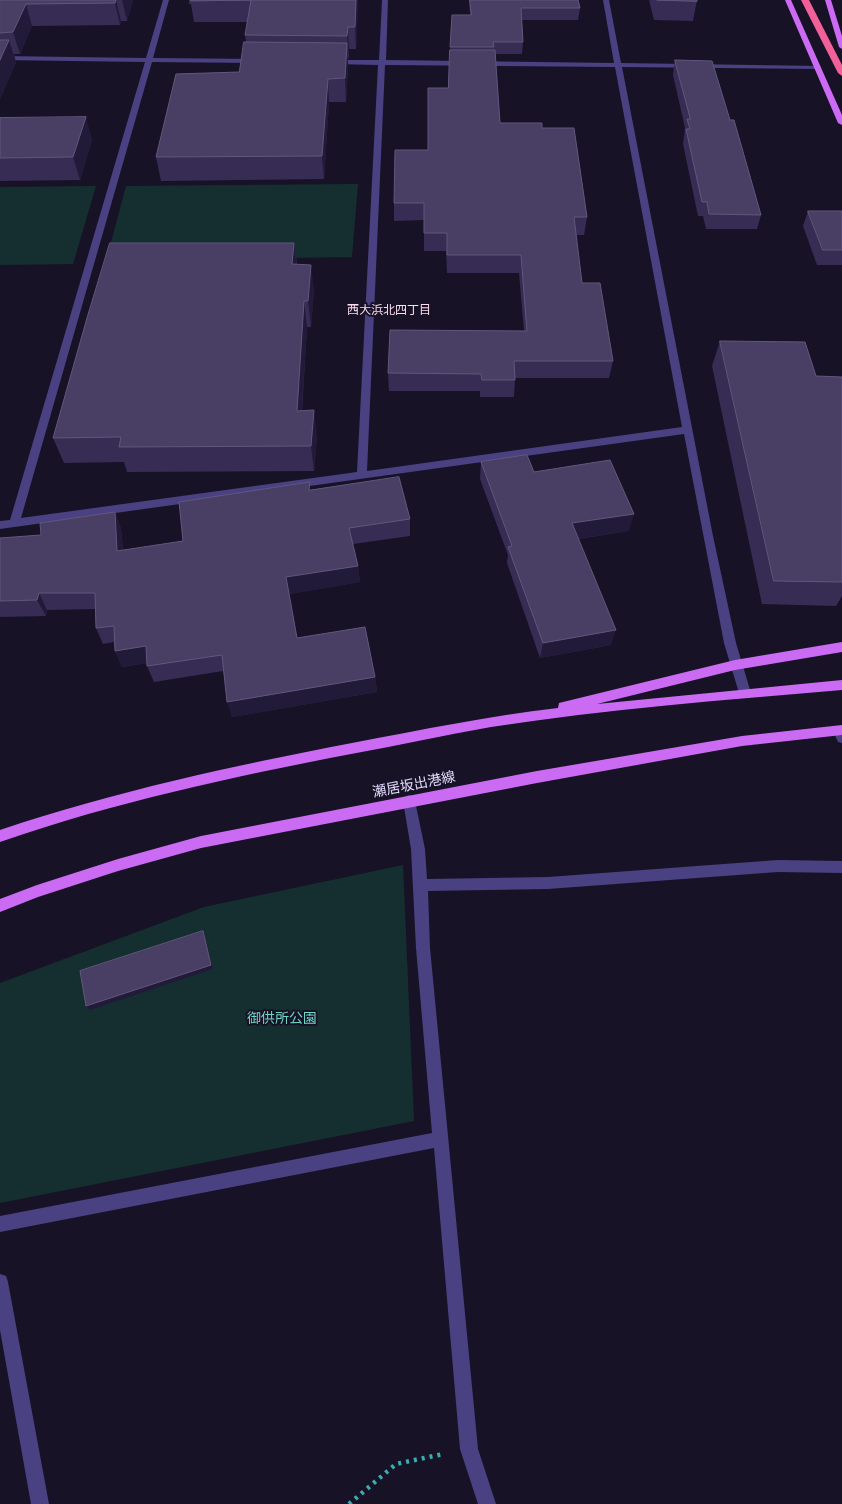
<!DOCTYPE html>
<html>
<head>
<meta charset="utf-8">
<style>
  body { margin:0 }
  canvas { display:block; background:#171226 }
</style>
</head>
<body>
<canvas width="842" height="1504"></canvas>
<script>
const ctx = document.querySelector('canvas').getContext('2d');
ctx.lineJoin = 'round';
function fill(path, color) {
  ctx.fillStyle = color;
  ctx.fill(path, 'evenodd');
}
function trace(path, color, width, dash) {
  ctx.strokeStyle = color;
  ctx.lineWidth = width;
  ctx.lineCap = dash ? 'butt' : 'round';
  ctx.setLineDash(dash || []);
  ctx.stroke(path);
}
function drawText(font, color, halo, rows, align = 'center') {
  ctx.font = font + ' "IBM Plex Sans","Noto Sans JP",sans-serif';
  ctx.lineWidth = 4;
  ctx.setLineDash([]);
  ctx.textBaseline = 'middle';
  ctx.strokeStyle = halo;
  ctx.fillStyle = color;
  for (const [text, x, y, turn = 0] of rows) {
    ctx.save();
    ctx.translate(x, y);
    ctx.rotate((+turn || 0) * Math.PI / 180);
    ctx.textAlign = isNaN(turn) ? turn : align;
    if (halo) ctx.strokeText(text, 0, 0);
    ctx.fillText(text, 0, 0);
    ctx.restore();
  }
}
fill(new Path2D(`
  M358,184L352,257L106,261L126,186Z
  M96,186L73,264L0,265V187Z
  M403,865L414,1121L0,1203V983L204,907Z`), '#152f30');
trace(new Path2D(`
  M349,1504L396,1464L443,1454`), '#3aadb0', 4.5, [3, 5]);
fill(new Path2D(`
  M163,0H169L153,58L257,59L260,61L257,63L152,62L21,518L357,472L378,65L332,64L329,62L332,60H379L382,0H388L386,60L614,63L603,0H609L621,63L820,66L821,67L818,69L622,67L713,536L736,643L751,693L749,697H741L739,693L724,643L684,434L0,529V521L10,520L145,62L0,60V56L146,58ZM385,65L615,67L682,427L367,471Z
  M839,726L842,727V743L838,742L833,731L835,727Z
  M409,795L414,797L415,801L425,849L427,879L548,877L778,860L842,861V873L778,872L548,889L428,891L430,948L478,1449L496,1504H478L460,1449L434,1148L0,1232V1216L432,1133L416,948L411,849L403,801L404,797Z
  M0,1274L6,1276L8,1282L49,1504H31L0,1330Z`), '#494181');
fill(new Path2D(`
  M785,0H791L842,115V125L838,123Z
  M825,0H831L842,36V49L839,47Z
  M842,642V652L735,670L597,704L842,680V690C725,700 607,709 491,727C444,735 397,746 351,754C232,777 115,802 0,842V830C116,791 233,766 352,743C421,730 488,716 558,708L559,703L563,702L735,660Z
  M842,725V735L742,746L537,783L201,848L118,871L38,897L0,912V899L37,885L118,859L201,836L537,771L742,736Z`), '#cb6bf3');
fill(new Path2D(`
  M801,0H809L842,65V76L838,73Z`), '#f26099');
fill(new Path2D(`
  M0,0H133L127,21H121L120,25L32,26L20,54H14L16,62L0,99Z
  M189,0H358L356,49H349V58H348V66L346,102H329L324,179L161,181L156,157L239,72L246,42L245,35L248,22H194L191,4H189Z
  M469,0H578L580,8L578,20H522L523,42L522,54H495L500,123L542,128L587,217L584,235H576L582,283L613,361L609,378H515L514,397H480V391H389L388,373L524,331L519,273H447L446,251H424V220L394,221V203L428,150L448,88L452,15H470Z
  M649,0H697L693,21L654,20Z
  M675,60L730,120L761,215L757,229H706L703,216H698L683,144L685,128L673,75Z
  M0,118L92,139L80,180L0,181Z
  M808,211H842V265H817L803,226Z
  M294,243L297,264L314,290L311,327H307L302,411L317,436L314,471L127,472L124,462L64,463L53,438Z
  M720,341L816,376L842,377V596L836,606L762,604L712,366Z
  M481,462L534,472L629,531L578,539L611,645L540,658L507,563L508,555L480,479Z
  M311,490L410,519V536L353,544L358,566L360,582L289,594L297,638L375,677L377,692L232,717L223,671L154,682L147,666V663L122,667L115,651L114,642L103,644L96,628L95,609L47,610L46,616L0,617V538L41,535L115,512L121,529L123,550L183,541Z`), '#372c53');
fill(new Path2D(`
  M116,0L121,21L120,25L115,3Z
  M122,0H133L127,21Z
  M356,0H358V6L356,49L355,27Z
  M26,4L32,26L20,54L13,32Z
  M348,27L349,49V58L347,36Z
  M9,40L16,62L0,99V60Z
  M347,43L348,66L346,102L345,78Z
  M328,79L329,102L324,179L322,156Z
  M86,117L92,139L80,180L73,157Z
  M294,243L297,268L292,264Z
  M311,265L314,290L311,327L308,301Z
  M304,301L307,327L300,436L297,411Z
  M314,410L317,436L314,471L311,446Z
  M115,512L121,529L124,567L117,551Z
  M634,514L629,531L569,540L572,523Z
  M358,566L360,582L289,594L286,577Z
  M39,593L47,610L46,616L37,600Z
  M616,630L611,645L540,658L543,643Z
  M146,646L152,662L122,667L115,651Z
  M375,677L377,692L232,717L227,702Z
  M203,931L205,936L213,969L90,1010L86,1006Z`), '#221a39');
const building = new Path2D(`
  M0,0H116L115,3L26,4L13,32L0,33Z
  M191,0H356L355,27H348L347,36L245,35L251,0L191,1Z
  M470,0H578L580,8H521L523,42H493L494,47H450L452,15H471Z
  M657,0H697V1Z
  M0,40H9L0,60Z
  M244,42L347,43L345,78L328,79L322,156L156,157L176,74L239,72Z
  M450,50H495L500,123H542V128H574L587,217H574L582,283H600L613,361H514L515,380H482L481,374L388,373L390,330L527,331L521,255H447V233H424V203H394L395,150H428V88H448Z
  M675,60L712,61L730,120H734L761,215L709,214L707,202H702L686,129H690L687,119H690Z
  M86,117L73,157L0,158V118Z
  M808,211H842V250H823Z
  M110,243H294L292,264L311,265L308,301H304L297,411L314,410L311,446L119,447L121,437L53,438L87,318Z
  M720,341L805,342L816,376L842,377V582L774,581Z
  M527,455L534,472L610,460L634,514L572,523L616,630L543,643L508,547L512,546L481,462Z
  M399,477L410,519L349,528L358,566L286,577L297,638L365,627L375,677L227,702L222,655L147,666L146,646L115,651L114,626L96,628L95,593H39L37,600L0,601V538L41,535L40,523L115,512L117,551L183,541L179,502L310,482L309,490Z
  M203,931L211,965L86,1006L80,971Z`);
fill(building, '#493f65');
trace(building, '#61577d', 1);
drawText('12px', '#fcdcee', '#171226', [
  ["西大浜北四丁目",389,311]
]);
drawText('14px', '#e1dafc', '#171226', [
  ["瀬居坂出港線",414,785,-11]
]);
drawText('14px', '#6cd7c5', '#171226', [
  ["御供所公園",282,1019]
]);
</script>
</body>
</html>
